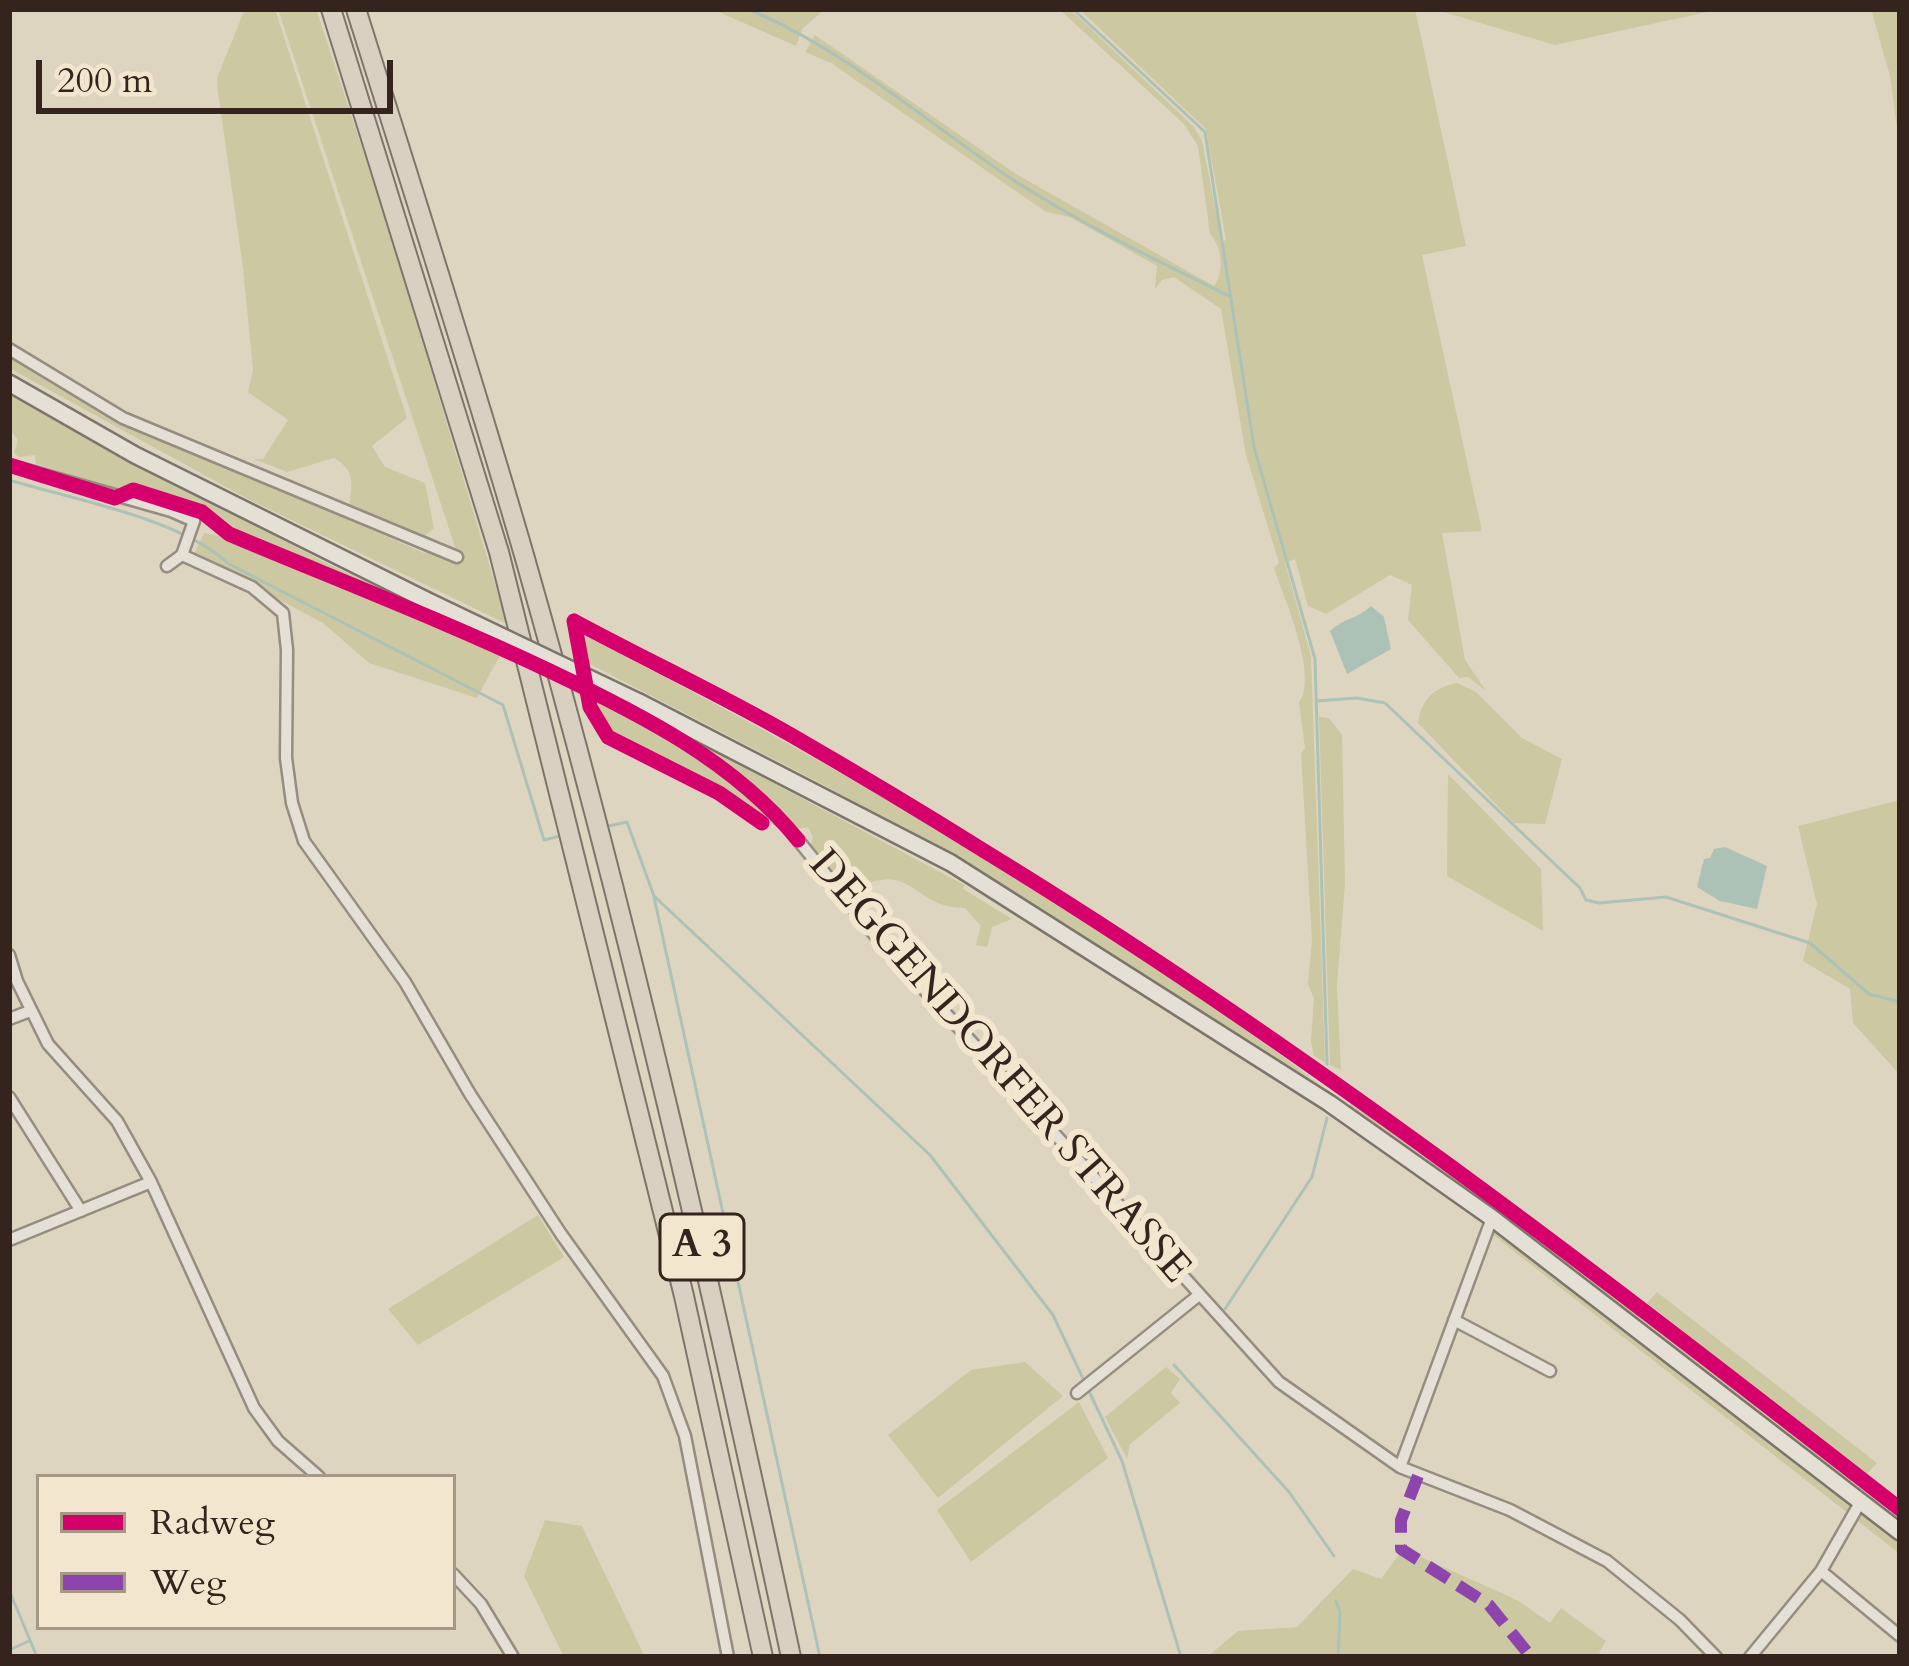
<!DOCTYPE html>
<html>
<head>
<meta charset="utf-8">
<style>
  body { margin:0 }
  #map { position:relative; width:1909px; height:1666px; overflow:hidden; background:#ded5c0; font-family:Cardo,serif }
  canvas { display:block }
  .frame { position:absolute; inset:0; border:12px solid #35241d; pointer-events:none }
  .legend { position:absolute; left:36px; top:1474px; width:420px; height:156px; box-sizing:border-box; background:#f2e6ce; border:3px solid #a69887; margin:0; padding:15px 21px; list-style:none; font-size:36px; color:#35241d }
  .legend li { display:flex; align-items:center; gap:24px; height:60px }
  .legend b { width:60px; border:3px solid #a69887 }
  .scale { position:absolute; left:36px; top:60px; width:357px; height:54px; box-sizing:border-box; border:6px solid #35241d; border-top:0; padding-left:15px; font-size:36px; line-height:42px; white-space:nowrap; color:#35241d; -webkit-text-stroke:9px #f2e6ce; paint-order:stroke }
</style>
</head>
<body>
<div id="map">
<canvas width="1909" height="1666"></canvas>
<div class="frame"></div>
<ul class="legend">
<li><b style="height:15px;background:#d6006c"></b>Radweg</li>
<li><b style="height:15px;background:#8e44ad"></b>Weg</li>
</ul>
<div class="scale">200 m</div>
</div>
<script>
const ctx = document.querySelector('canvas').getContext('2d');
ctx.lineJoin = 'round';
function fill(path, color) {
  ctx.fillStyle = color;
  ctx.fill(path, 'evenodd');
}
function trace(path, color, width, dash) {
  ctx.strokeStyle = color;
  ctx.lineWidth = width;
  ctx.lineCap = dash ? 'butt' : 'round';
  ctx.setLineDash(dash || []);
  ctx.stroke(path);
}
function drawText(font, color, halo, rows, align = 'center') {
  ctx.font = font + ' Cardo,serif';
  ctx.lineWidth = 12;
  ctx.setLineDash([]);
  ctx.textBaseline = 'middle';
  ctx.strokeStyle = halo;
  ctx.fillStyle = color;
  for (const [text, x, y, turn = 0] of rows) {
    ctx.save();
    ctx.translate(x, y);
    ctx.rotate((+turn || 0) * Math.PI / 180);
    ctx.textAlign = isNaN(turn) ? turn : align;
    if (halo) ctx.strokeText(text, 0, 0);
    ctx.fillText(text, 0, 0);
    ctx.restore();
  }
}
fill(new Path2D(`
  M245,9H275L407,418L372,446L385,467L425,483L434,528L422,539L349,507C352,483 356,471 334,458L287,472L254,459H263L288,420L248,392L253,370L243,268L218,92L217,78Z
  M278,9H316L383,211L507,624L250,500L9,368V357L133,424L424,553H457Z
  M712,9H825L802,29L796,46Z
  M1059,9H1070L1194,127L1202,141L1222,242L1226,240L1206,129L1079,9H1415L1466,246L1422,255L1482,531L1442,533L1465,660L1486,691L1468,677L1459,678L1408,620L1412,585L1390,575L1326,614L1308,606L1295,559L1285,563L1311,656L1325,1062L1314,1056L1311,1041L1314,998L1308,984L1312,941L1301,754L1305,748L1299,703C1319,676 1284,598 1274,568L1279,563L1246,455L1221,309L1174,277L1162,280L1155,289L1157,266L1070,217L1046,212L831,63L805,52L815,35L1016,174L1214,286C1225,271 1222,247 1210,234L1198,146L1184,124Z
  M1433,9H1721L1555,45Z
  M1871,9H1900V150L1890,76Z
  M9,395L328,564L415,604L230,531L204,509L135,487L117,489L36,464L35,455L19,457L14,453L18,440L9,428Z
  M204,533L229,538L500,655L477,698L369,663L323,623L194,554Z
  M588,637C841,768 1093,910 1319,1084L1000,884L820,783L584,661L582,642Z
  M1457,683L1476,692L1522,738L1562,759L1545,824L1514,823L1418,723C1422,699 1433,688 1457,683Z
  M594,700C665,733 735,776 787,834L734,798L611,735L592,703Z
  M1319,717L1329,718L1342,735L1345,883L1337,986L1341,1070L1330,1065Z
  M661,723L964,885L963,889L1012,919L992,927L987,947L976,945L981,926L965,908C910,908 914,857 851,891L847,889L810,848L813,837L808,827L797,829L745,780L658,724Z
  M1448,774L1541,869L1543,931L1447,876Z
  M1900,800V1075L1853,1023L1850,989L1803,961L1817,904L1798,826Z
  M1350,1101L1489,1197L1486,1204L1350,1109Z
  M1510,1212L1678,1338L1858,1482L1846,1481L1509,1223L1505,1214Z
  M538,1215L564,1257L418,1345L388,1309Z
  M1500,1233L1900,1543V1554L1492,1234Z
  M1657,1292L1877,1463L1866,1475L1647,1303Z
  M1025,1362L1063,1396L938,1498L888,1435L971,1370Z
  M1166,1367L1180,1379L1171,1393L1180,1403L1130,1444L1127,1459L1105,1417Z
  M1079,1402L1108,1458L971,1562L937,1510Z
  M545,1520L582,1526L645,1657H564L524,1576Z
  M1403,1549L1517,1600L1550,1623L1561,1608L1606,1641L1599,1653L1604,1657H1207L1238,1631L1297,1627L1353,1569L1381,1579Z`), '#ccc8a1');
fill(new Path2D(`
  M1371,606L1384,617L1391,649L1347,674L1330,631C1343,618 1358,619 1371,606Z
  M1725,847L1767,866L1757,909L1720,901L1697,887L1704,859L1710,858L1714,849Z`), '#adc2b6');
trace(new Path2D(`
  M748,9C848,51 928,124 1018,183C1085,226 1158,261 1229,296
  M1073,9L1205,132L1254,447L1315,659L1327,1064
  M9,480C75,500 179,518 229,564L503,705L544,840L560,836
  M1316,701L1357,698L1385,703L1580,888L1586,900L1599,903L1666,897L1810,943L1869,994L1900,1002
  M604,827L627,822L654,896L930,1155L1053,1315L1122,1461L1181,1657
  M654,897L820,1657
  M1225,1309L1312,1177L1327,1118
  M1174,1365L1289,1492L1334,1556
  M9,1590L37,1657
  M1336,1601L1340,1612L1338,1657
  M9,1650L29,1641`), '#adc2b6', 3);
const minor = new Path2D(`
  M9,349L123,418L457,557
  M9,465L171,511L194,521L182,555L167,566
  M182,555L252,587L283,613L287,650L286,758L292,803L304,841L405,982L470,1094L561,1234L663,1376L685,1436L728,1657
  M798,840L874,934L1279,1382L1400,1467L1510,1510L1607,1561L1680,1620L1716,1657
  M9,955L17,981L48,1044L117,1121L151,1182L254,1408L278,1441L319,1477
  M9,1019L30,1011
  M9,1097L81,1211
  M9,1240L151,1182
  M1454,1320L1550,1371
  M1077,1393L1199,1295
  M1400,1467L1492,1218
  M1821,1571L1900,1636
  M453,1574L481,1604L513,1657
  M1750,1657L1821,1571L1861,1501`);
const secondary = new Path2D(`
  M9,383L135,455L426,600
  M639,702L951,863L1329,1103L1492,1218L1900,1532`);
const motorway = new Path2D(`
  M331,9L499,552L684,1296L763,1657
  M356,9C413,191 471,372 524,555C628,919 712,1288 791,1657`);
trace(minor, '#948d80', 15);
trace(secondary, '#7d756b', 20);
trace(motorway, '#7d756b', 22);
trace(minor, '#e5e0d6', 10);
trace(secondary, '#e5e0d6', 15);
trace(motorway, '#d9d0c1', 18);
const secondaryBridge = new Path2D(`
  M426,600L639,702`);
trace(secondaryBridge, '#7d756b', 20, []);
trace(secondaryBridge, '#e5e0d6', 15);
trace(new Path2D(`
  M1418,1476L1401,1520V1549L1489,1605L1531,1657`), '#8e44ad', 12, [24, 12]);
trace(new Path2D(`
  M9,465L115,498L133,490L202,512L229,534C336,579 445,621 550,671C640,714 734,761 798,840
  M574,621C646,660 720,694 791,735C857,773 922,812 986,852C1305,1047 1605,1279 1900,1509
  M574,621L590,707L608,737L719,793L762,823`), '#d6006c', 15);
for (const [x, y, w] of [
  [702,1247,84]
]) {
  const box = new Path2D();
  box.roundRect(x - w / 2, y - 33, w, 66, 9);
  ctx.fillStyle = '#f2e6ce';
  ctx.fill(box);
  trace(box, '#35241d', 3);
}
drawText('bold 39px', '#35241d', null, [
  ["A 3",702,1247]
]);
drawText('42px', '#35241d', '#f2e6ce', [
  ["DEGGENDORFER STRASSE",998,1068,49]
]);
</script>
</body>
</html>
